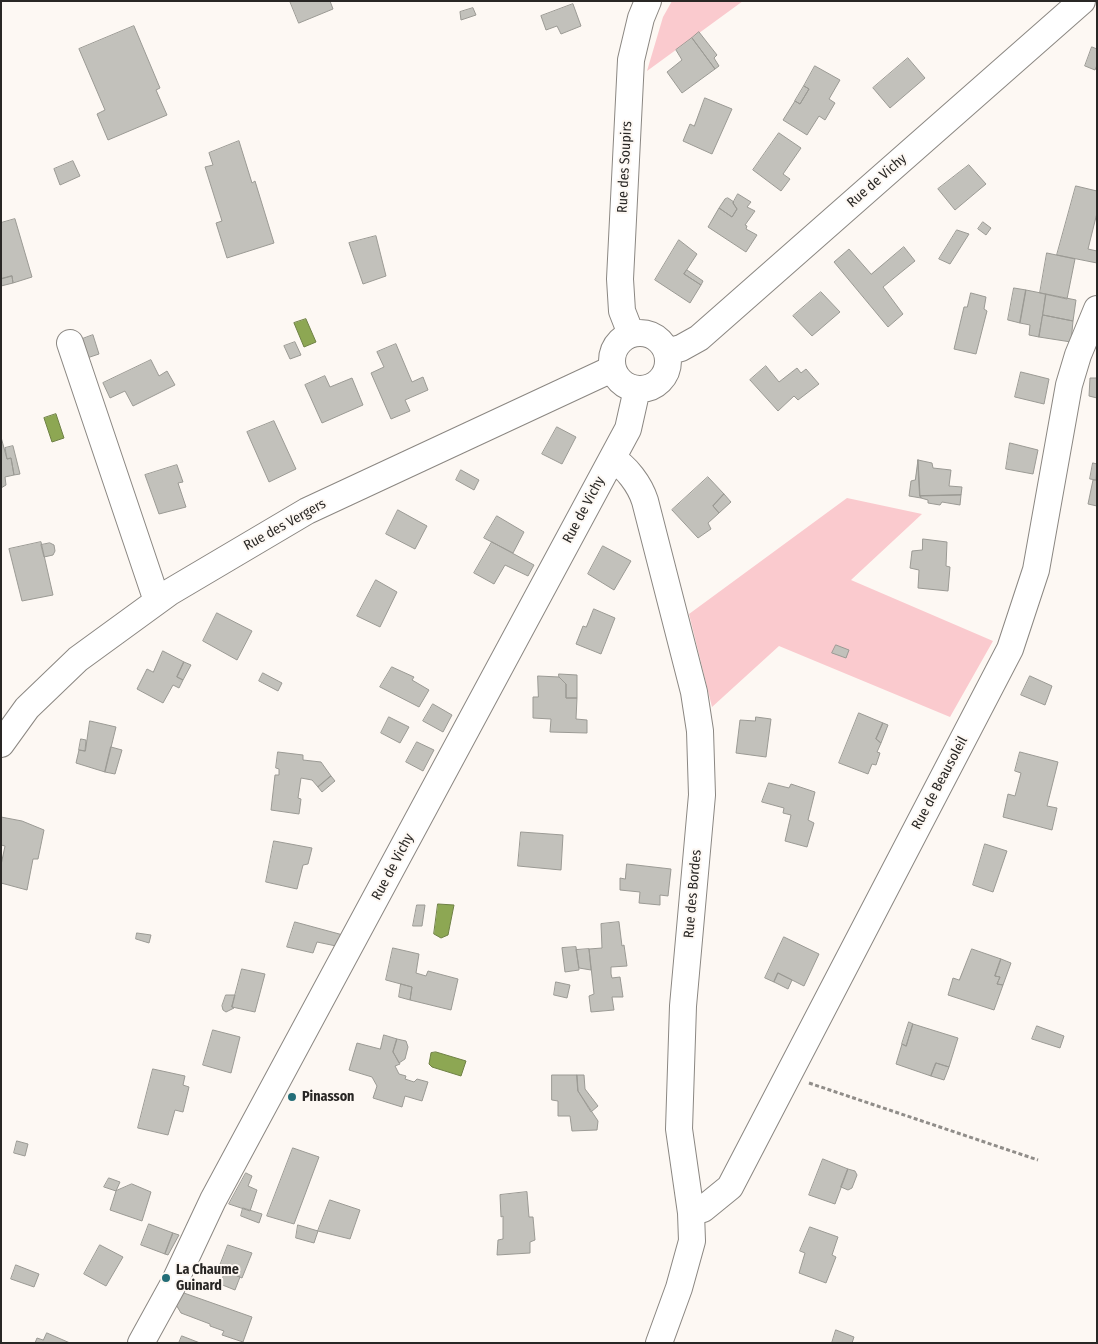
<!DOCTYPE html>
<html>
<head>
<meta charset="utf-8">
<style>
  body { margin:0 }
  #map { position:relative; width:1098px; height:1344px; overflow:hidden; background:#fdf8f3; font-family:"Fira Sans Condensed",sans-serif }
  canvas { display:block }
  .frame { position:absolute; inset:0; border:2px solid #292725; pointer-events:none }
</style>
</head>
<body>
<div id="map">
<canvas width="1098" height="1344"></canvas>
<div class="frame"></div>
</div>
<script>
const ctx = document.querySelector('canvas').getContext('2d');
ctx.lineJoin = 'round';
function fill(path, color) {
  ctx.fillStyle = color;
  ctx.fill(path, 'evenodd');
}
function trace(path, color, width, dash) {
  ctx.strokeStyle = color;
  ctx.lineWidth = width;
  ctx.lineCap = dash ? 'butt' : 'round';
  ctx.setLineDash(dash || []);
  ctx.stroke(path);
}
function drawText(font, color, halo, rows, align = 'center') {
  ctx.font = font + ' "Fira Sans Condensed",sans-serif';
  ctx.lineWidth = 4;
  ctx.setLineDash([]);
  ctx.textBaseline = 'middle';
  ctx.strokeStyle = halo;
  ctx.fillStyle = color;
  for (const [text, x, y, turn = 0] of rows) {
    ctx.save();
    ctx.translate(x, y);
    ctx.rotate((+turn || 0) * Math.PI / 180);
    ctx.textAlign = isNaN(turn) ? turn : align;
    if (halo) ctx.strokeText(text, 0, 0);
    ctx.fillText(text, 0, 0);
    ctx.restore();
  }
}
fill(new Path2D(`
  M672,1H743L647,71L663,17Z
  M847,498L922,514L851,580L993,641L950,717L779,646L712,707L689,614Z`), '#facace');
const water = new Path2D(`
  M306,319L316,342L304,347L294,323Z
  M56,414L64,438L52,442L44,418Z
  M438,904L454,905L448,935L441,938L434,934Z
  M436,1052L466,1061L461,1076L432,1067L429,1064L431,1053Z`);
fill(water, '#8da753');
trace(water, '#6f8145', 1);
const building = new Path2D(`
  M290,1H330L333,9L299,23Z
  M573,4L581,26L561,34L557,26L546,30L541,16Z
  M473,8L476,15L461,20L460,12Z
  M134,26L160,88L156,90L167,115L108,140L97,114L105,110L79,49Z
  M699,32L717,55L714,58L719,66L715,69L692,38Z
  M692,38L715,69L682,93L667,72L682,60L676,50Z
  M1092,47L1097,49V65L1095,70L1085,66Z
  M908,58L925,78L890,108L873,88Z
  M815,66L840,80L829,99L835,103L825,120L819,116L807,135L783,120L795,101L800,104L809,89L804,86Z
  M804,86L809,89L800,104L795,101Z
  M705,98L732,109L712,154L683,141L690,124L694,126Z
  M779,133L801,148L783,174L790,179L781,191L753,170Z
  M239,141L252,183L255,181L274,243L227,258L216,223L222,221L205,167L213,165L209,153Z
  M73,161L80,176L60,185L54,169Z
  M969,165L986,184L955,210L938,189Z
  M1076,186L1097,191V213L1088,249L1097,251V263L1057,255Z
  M738,194L751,202L747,207L755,211L745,225L747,226L746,229L757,235L746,252L708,227L719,208L732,217L737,209L733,203Z
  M728,198L734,202L733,203L737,209L732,217L719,208L725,199Z
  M15,219L32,277L13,283L12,276L1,279V223Z
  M983,222L991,228L986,235L978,229Z
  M957,230L969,234L950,264L939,259Z
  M376,236L386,276L363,284L349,243Z
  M679,240L697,254L684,274L701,285L690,303L655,280Z
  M904,247L915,261L883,287L903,314L888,327L834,262L849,249L871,274Z
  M1047,253L1075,259L1067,299L1040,293Z
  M687,270L703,281L701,285L684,274Z
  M12,276L13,283L1,286V279Z
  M1014,288L1026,290L1020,323L1008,320Z
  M1026,290L1046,294L1039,337L1029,335L1030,325L1020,323Z
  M821,292L840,312L812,336L793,316Z
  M971,293L986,297L984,309L987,311L976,354L954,349L964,307H967Z
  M1046,294L1076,300L1073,321L1043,315Z
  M1043,315L1073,321L1071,342L1039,337Z
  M93,335L99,354L81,360L77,341Z
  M295,342L301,355L290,359L284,346Z
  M396,344L412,382L423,377L428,390L405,400L410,411L391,419L371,373L384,367L377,352Z
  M151,360L159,376L167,371L175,385L133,406L125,391L110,398L103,383Z
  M766,366L779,382L797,368L801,373L806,369L819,384L798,400L794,396L778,411L750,380Z
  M1021,372L1049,379L1044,404L1015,397Z
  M1097,372V398L1089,396L1090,378H1096Z
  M325,376L330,387L352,378L363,405L322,423L305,385Z
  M274,421L296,469L269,482L247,432Z
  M557,427L576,437L562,464L542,454Z
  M1,437L7,459L11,458L14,475L5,477L6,485L1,488Z
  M1010,443L1038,450L1033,474L1006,469Z
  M13,446L20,474L14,475L11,458L7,459L5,448Z
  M918,460L920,496L921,498L909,496L911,481L915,480Z
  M918,460L932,463L933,468L951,470L949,486L962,487L961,495L920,496Z
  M1093,463L1097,464L1096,480L1090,479Z
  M177,465L183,482L178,483L186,507L159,514L145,475Z
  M461,470L479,480L474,490L456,480Z
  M1097,475V506L1088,504L1093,480H1096Z
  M708,477L724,494L713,506L719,513L708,523L711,529L698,538L672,510Z
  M724,494L731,502L719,513L713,506Z
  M961,495L960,505L942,502L940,505L928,503V500L921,498L920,496Z
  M398,510L427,526L415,549L386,534Z
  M497,516L524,532L513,553L484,538Z
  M923,539L947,542L946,566L950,567L948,591L918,588L919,570L910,568L912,551L922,550Z
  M41,542L53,595L22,601L9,549Z
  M492,542L534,565L528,576L505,565L494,584L474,573Z
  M50,543L54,545L55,551L53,555L44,557L41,545Z
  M603,546L631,561L614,590L588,574Z
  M376,580L397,592L380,627L357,616Z
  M594,609L615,618L601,654L576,644L583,626L586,627Z
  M217,613L252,631L237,660L203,641Z
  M836,645L849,650L846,658L832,653Z
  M163,651L184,662L177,677L183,680L179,688L173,685L163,703L137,689L147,669L153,672Z
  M184,662L191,665L183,680L177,677Z
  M392,667L414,677L412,680L429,690L419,707L380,687Z
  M263,673L282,683L278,691L259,681Z
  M559,674L577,675V698H566V684L559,677Z
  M538,676L559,677L566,684V698H577L576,719L587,720V733L550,732L551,719L533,718V697H538Z
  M1030,676L1052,686L1045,705L1021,695Z
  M433,704L452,715L443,732L423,721Z
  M859,713L883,723L876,739L881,743L877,752L880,753L876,765L872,764L868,774L839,763Z
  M389,717L409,727L400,743L381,733Z
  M756,717L771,719L766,757L736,753L740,720L755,721Z
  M90,721L116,727L105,772L76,763L79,750L85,751Z
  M883,723L888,725L881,743L876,739Z
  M81,739L86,740L85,751L79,750Z
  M417,742L434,750L423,771L406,762Z
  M111,747L122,750L115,774L105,772Z
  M278,752L303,755V760L321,762L331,776L318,787L312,780L301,778L298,798L301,799L299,814L271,810L275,775H279V769L276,768Z
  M1020,752L1058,762L1047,806L1057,808L1052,830L1003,817L1008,794L1015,796L1021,773L1015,771Z
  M331,776L335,781L322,792L318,787Z
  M769,783L789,788L791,784L815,792L808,820L814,823L807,847L785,841L791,815L783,813L784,808L762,802Z
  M1,817L22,821L44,830L38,859H33L27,890L1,883V865L5,846L1,845Z
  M521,832L563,835L561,870L518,866Z
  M274,841L312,848L308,864L303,865L297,889L266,882Z
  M985,844L1007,851L993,892L973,885Z
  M627,864L671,869L668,896L660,895V905L639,903L640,892L620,890V878L625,879Z
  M417,905H425L422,926H413Z
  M295,922L343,935L336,946L317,942L313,953L287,947Z
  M619,922L622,946L624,945L627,966L611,967V974L612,978L620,977L623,997H612L614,1010L591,1012L589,996L594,994L589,949L602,948L601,924Z
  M137,933L151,935L149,943L136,939Z
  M784,937L819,954L804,986L778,973L774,982L765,978Z
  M576,947L579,970L565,972L562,948Z
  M393,948L419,954L416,973L426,976L428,971L458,979L451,1010L410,1000L412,987L386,980Z
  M589,949L591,970L579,968L576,950Z
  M972,949L1001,959L995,976L1000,977L997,984L1003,985L994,1010L948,995L953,978L959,980Z
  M1001,959L1011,963L1003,985L997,984L1000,977L995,976Z
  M242,969L265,974L255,1012L232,1007Z
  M778,973L792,980L788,989L774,982Z
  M556,982L570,985L567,998L554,995Z
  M401,984L412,987L410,1000L399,997Z
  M226,995H235L232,1007L234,1008L226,1012L223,1010L222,1006Z
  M909,1022L913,1024L906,1046L902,1044Z
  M913,1024L958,1038L949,1067L936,1063L931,1076L896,1064L902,1044L906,1046Z
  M1037,1026L1064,1036L1060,1048L1032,1039Z
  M213,1030L240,1037L231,1073L203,1065Z
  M384,1035L397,1039L393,1052L400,1064L395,1066L399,1074L406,1076L405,1079L414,1082L417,1079L428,1082L422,1101L405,1096L402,1107L373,1098L377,1086L372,1077L349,1070L357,1043L380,1049Z
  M397,1039L406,1041L408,1047L405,1059L399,1063L393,1052Z
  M936,1063L949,1067L944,1080L931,1076Z
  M153,1069L185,1076L183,1085L189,1087L183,1112L175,1110L168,1135L138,1128Z
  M552,1075H577L578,1091L598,1121L597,1130L572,1131L570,1116H558V1101L552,1100Z
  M577,1075H584L585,1089L598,1106L591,1112L578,1091Z
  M17,1141L28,1144L25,1156L14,1153Z
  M293,1148L319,1157L294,1224L267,1216Z
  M823,1159L848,1169L835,1204L809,1195Z
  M848,1169L855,1171L857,1175L852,1188L848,1190L841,1187Z
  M246,1173L252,1176L248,1186L257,1190L250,1211L229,1204Z
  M109,1178L120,1182L116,1191L104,1187Z
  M132,1184L151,1192L142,1221L110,1210L116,1191Z
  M527,1192L529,1217H533L535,1240L530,1242V1253L497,1255L498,1240L503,1239V1216L501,1217L500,1195Z
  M330,1200L360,1210L350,1239L318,1231Z
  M243,1208L262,1214L259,1223L241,1216Z
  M149,1224L173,1233L165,1254L141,1245Z
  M298,1225L318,1231L314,1243L296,1238Z
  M810,1227L838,1237L832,1255L836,1257L826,1283L799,1273L805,1253L800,1251Z
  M173,1233L179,1235L168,1255L165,1254Z
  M100,1245L123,1257L106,1286L84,1274Z
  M228,1245L252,1253L242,1278L219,1268Z
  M16,1265L39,1274L34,1287L11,1279Z
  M226,1271L240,1277L235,1290L220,1284Z
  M181,1292L252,1317L243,1342L222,1335L224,1331L210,1326V1324L181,1313L175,1303Z
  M836,1330L854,1337L852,1343H832Z
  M47,1333L70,1343H35L37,1338L43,1340Z
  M182,1336L200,1343H179Z`);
fill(building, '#c2c1bb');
trace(building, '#9b9a94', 1);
const minor = new Path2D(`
  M612 361a28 28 0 1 1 56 0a28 28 0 1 1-56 0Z
  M631,334L622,311L620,279L631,60L641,18L648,1
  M70,343L157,601
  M667,352L681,348L699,338L1082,1
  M612,459C626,466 640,485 645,501L694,692L700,731L702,795L683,1006L679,1129L691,1213L692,1241L679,1288L659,1343
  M1,744L27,708L78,659L170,592L307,511L612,369
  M691,1213L703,1209L730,1187L1010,649L1036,570L1069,385L1078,355L1097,309
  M141,1343L174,1283L213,1200L628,429L637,389`);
trace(minor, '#8b8782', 28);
trace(new Path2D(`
  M809,1083L1038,1160`), '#908d89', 3, [4, 2.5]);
trace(minor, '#fff', 26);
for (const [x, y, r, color] of [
  [292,1097,5,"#236d77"],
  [166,1278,5,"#236d77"]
]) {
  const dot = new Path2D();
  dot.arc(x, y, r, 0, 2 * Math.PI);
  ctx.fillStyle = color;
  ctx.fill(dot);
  trace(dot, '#fdf8f3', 2);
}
drawText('14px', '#292725', '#fdf8f3', [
  ["Rue des Soupirs",625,167,-87],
  ["Rue de Vichy",877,181,-41],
  ["Rue de Vichy",584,510,-62],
  ["Rue des Vergers",285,525,-29],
  ["Rue de Beausoleil",940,783,-62],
  ["Rue de Vichy",393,867,-62],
  ["Rue des Bordes",693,894,-85]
]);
drawText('bold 14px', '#292725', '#fdf8f3', [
  ["Pinasson",302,1097],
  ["La Chaume",176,1270],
  ["Guinard",176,1286]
], 'left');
</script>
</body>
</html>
